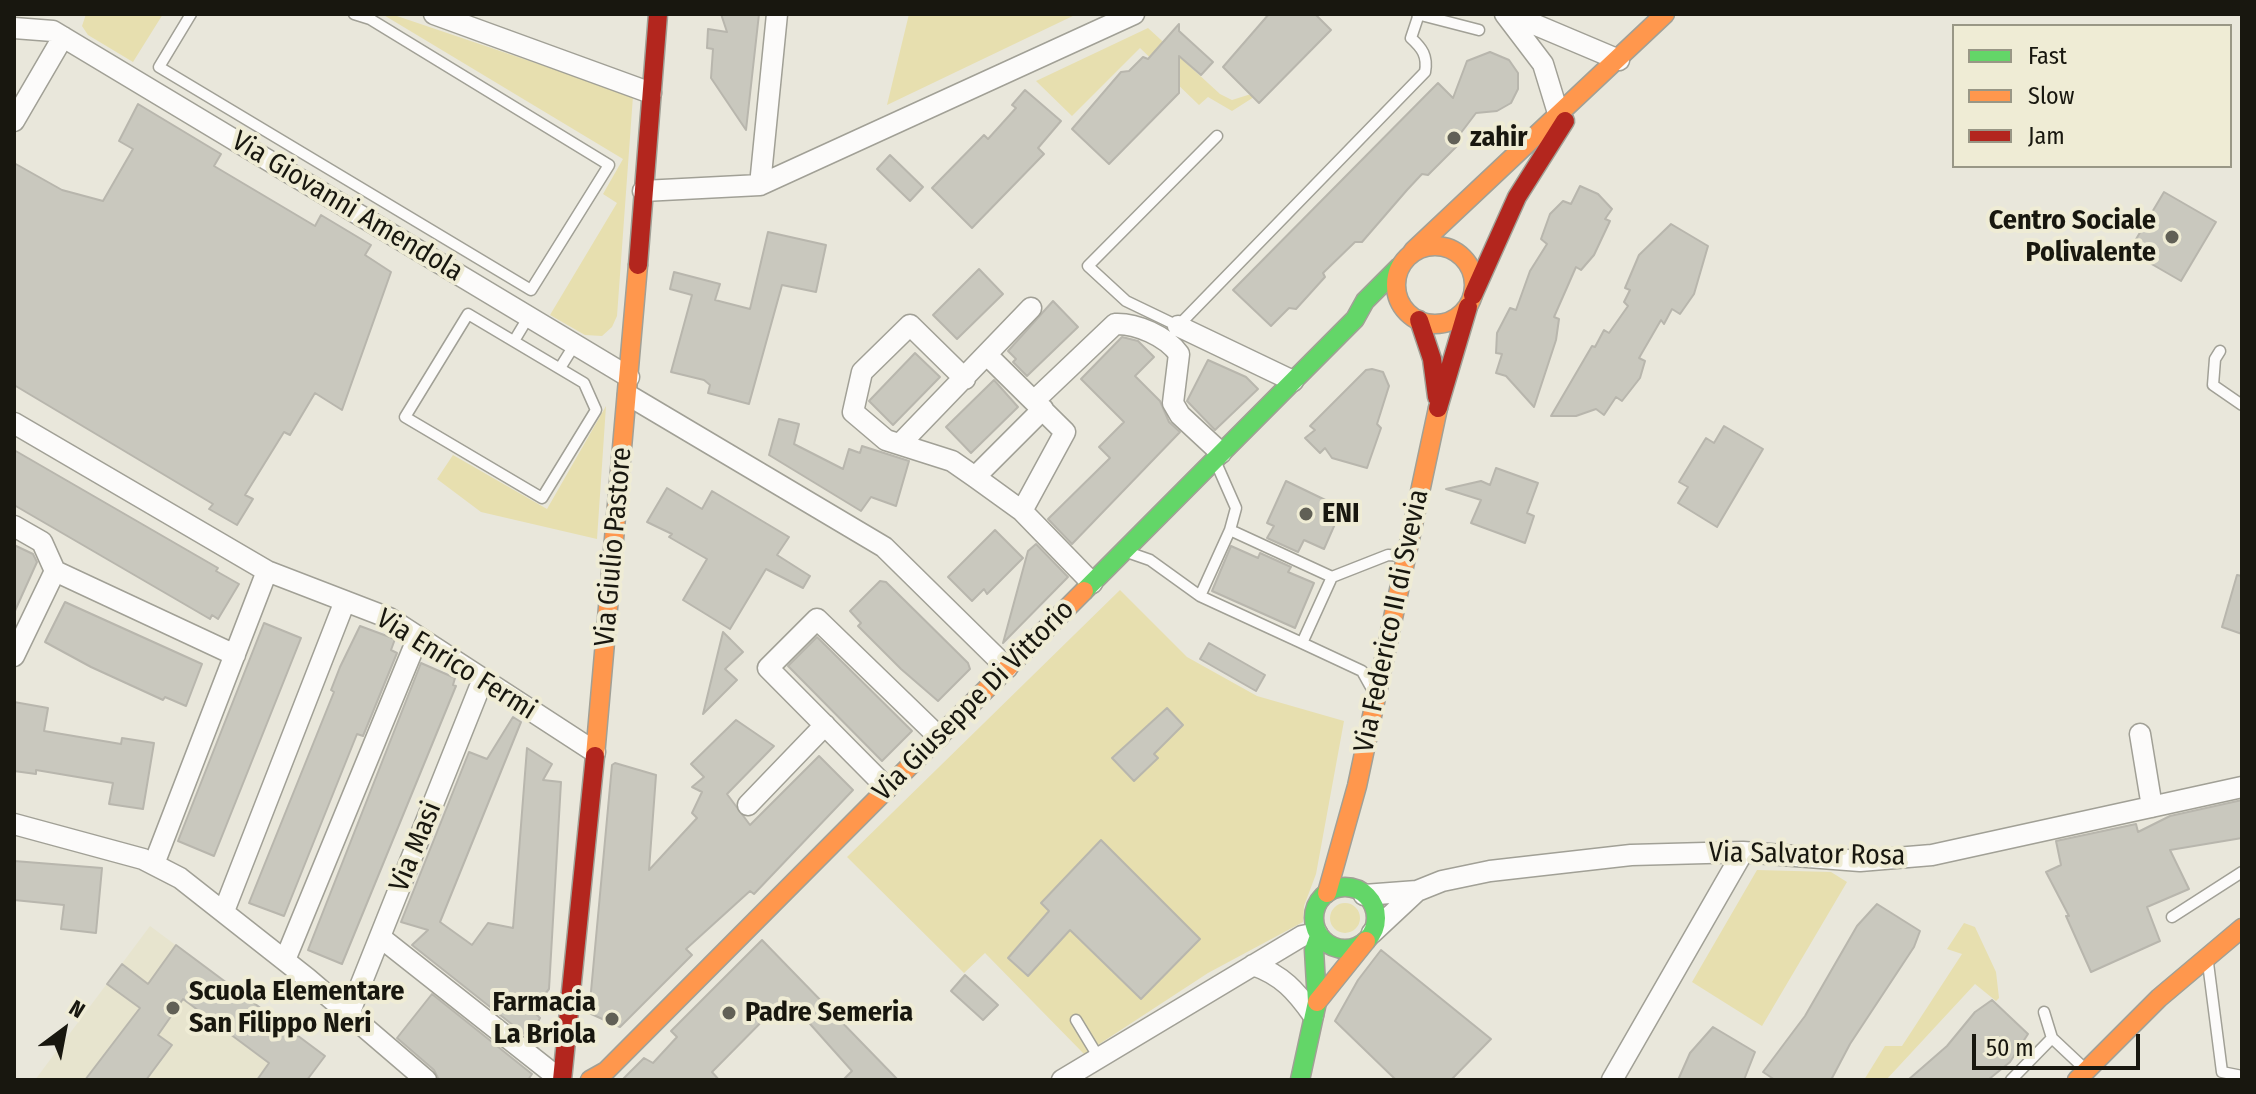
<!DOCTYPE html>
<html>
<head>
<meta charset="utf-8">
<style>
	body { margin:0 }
	#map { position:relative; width:2256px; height:1094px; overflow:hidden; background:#e9e7db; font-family:"Fira Sans Condensed",sans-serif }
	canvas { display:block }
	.frame { position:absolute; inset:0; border:16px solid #18170f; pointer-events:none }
	.legend { position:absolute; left:1952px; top:24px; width:280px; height:144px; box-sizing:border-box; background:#efecd5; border:2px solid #999786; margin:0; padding:10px 14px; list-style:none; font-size:24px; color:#18170f }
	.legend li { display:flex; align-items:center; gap:16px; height:40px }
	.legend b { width:40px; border:2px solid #999786 }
	.north { position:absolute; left:24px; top:990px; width:80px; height:80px; -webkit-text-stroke:6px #efecd5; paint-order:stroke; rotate:32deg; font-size:22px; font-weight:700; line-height:32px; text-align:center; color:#18170f }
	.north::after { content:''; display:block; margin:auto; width:28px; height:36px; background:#18170f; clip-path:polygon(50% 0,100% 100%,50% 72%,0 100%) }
	.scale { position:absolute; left:1972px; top:1034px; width:168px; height:36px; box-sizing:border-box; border:4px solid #18170f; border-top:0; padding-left:10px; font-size:24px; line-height:28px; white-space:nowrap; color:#18170f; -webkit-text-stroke:6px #efecd5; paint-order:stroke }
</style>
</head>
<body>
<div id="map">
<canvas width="2256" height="1094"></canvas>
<div class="frame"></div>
<ul class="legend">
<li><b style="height:10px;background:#63d668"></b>Fast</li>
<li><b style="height:10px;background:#ff974d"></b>Slow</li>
<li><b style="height:10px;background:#b3261e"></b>Jam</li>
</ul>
<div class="north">N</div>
<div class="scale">50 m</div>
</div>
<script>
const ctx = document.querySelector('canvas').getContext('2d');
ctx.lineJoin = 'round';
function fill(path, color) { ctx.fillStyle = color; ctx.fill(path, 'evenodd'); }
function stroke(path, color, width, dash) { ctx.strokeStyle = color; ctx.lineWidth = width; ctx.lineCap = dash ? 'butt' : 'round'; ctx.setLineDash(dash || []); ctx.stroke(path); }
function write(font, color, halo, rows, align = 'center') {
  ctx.font = font + ' "Fira Sans Condensed",sans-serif'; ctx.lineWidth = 8; ctx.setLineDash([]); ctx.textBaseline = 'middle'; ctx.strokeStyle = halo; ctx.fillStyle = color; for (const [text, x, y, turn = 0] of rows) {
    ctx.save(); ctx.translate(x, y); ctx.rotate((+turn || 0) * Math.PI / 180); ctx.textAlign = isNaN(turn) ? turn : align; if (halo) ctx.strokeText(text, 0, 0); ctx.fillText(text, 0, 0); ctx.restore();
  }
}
fill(new Path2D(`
	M150,926L325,1056L307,1080H35Z`), '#e7e4ce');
fill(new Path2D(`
	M86,14H163L133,62L88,35L82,26Z
	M382,14H391L633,96L617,316L612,327L602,336L585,335L550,315L617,203L603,194L623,159Z
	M909,14H1077L887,105Z
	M1148,28L1220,94L1232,100L1251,94L1254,97L1232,111L1208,97L1199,105L1140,48L1072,116L1036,81Z
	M606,406L597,539L481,512L437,479L453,455L547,509Z
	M1120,590L1187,657L1257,696L1344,721L1316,874L1304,906L1303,922L1208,973L1084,1054L985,953L964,973L847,857Z
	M1757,870L1831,872L1847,882L1762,1026L1692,982Z
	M1330 918a15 15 0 1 1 30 0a15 15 0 1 1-30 0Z
	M1964,923L1975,927L1996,972L1999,998L1996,1001L1975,984L1886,1080H1864L1885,1046H1902L1962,954L1947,949Z`), '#e7dfaf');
const building = new Path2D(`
	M721,14H759L746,130L711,78L713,49L707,48L708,29L727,32Z
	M1269,14H1315L1331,30L1259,103L1223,67Z
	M1179,24V31L1213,62L1201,75L1179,56V93L1109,164L1072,129L1121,72L1129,71L1143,57L1148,59Z
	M1490,52L1509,60L1518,73V89L1511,103L1497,111L1476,113L1457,138L1458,145L1428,175L1422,174L1407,190L1362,242H1355L1323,273L1325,277L1296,309L1289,308L1271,326L1233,290L1438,83L1453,98L1467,61Z
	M1025,90L1061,121L1038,148L1044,154L972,228L932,188L984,135L988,139L1016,108L1012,105Z
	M138,104L221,154L214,166L315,226L321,215L371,245L365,255L391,272L342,410L315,393L290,435L284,432L245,495L253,499L237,525L209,509L213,504L14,385V163L62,190L103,201L133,149L119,141Z
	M890,155L923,187L910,201L877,169Z
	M1580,186L1598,194L1612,209L1605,219L1610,221L1594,255L1581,270L1576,267L1554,317L1559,319L1556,340L1534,407L1506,376L1496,373L1502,354L1496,353L1497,333L1510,308L1516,310L1530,271L1547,244L1541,239L1550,214L1563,201L1571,204Z
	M2164,192L2216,222L2181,281L2129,251Z
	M1671,224L1708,246L1694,294L1680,314L1672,309L1664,324L1661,320L1639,358L1645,361L1640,378L1622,401L1616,397L1604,415L1596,409L1576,416H1551L1592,346L1595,347L1604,330L1609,333L1628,306L1624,302L1630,290L1625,288L1639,255Z
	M768,232L826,245L816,292L782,285L749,404L708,393L710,385L704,380L671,372L692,295L670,289L674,272L720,284L715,300L750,309Z
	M979,269L1003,294L957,339L933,315Z
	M1053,301L1078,327L1027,376L1013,362L1016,359L1008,351Z
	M1122,337L1138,341L1154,357L1135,376L1160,401L1169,422L1180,432L1072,544L1048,519L1110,458L1099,447L1124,422L1081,379Z
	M915,353L940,377L893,425L869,401Z
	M1208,360L1246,377L1258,389L1215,430L1187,401Z
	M1372,369L1383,372L1389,386L1377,424L1381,428L1367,468L1332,458L1325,448L1320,453L1305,438L1315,430L1310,426L1366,370Z
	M994,380L1018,407L971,453L946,427Z
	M779,419L799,424L794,444L843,469L849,449L860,453L862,446L909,461L896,506L871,497L861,511L769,455Z
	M1724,426L1763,449L1717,527L1678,503L1688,487L1679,482L1706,438L1714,443Z
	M14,450L218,568L216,571L239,584L218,619L212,615L210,619L14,505Z
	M1496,468L1538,483L1527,513L1534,516L1525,543L1471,523L1481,500L1446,489L1481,481L1490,485Z
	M1286,481L1342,508L1324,549L1304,540L1298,552L1267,538L1274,526L1267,523Z
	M667,488L702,509L712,491L789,537L777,555L810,576L803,588L766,569L730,629L683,600L707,559L669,537L672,534L647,522Z
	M995,530L1023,558L987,594L984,589L972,601L948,577Z
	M1036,544L1068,577L1003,643L1028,551Z
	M14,545L33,554L37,562L14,613Z
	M1231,546L1258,558L1260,553L1291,567L1288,572L1314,583L1295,628L1212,591Z
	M2237,575L2242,576V634L2222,627Z
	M880,581L886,582L968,663L970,669L938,701L901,669L858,626L861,623L850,611Z
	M65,602L202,664L186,706L165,697L163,700L91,667L45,642Z
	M264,623L301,638L214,856L178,841Z
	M360,626L395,639L391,650L397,653L363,736L357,734L284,916L249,903L334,692L331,690L340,667Z
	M723,632L743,652L725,669L737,680L703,714Z
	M817,637L912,731L882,761L788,666Z
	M1209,643L1265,675L1256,691L1200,659Z
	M421,663L455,678L453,685L456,686L342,964L308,950Z
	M14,702L48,708L44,731L121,744L122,738L154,743L143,809L109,804L113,783L36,770V774L14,771Z
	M1167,708L1183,725L1154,754L1158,758L1134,781L1112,758Z
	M513,717L521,722L440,922L472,945L488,923L513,928L527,748L552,764L543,780L561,782L549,989L532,1010L540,1018L532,1032L539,1036L538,1045L412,945L428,930L401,922L469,752L487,759Z
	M736,720L774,746L727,794L750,825L819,756L853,790L754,894L750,891L686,949L692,955L620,1027L589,1013L612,765L615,763L656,775L649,870L697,818L692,813L702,792L692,787L704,777L691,764Z
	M2242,800V838L2170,850L2189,889L2147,907L2160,941L2091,972L2066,916H2069L2046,872L2061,865L2056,841L2136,824L2138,832L2170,816Z
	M1101,840L1200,939L1141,999L1070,930L1028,976L1008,958L1049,911L1041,903Z
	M14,861L102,868L96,933L61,929L64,905L14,900Z
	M1877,904L1920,931L1914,947L1850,1044L1831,1080H1775L1763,1072L1805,1016L1857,926Z
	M762,940L898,1080H843L852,1071L786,997L712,1072L719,1080H622L644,1058L653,1063L677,1037L671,1031Z
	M176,945L325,1056L307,1080H257L269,1063L183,999L158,1035L172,1045L146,1080H85L140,1008L107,984L122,964L148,984Z
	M1381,950L1491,1039L1451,1080H1396L1335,1021L1358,980Z
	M965,975L998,1005L983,1020L951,991Z
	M432,994L532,1074L528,1080H439L434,1070L397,1038Z
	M1992,1000L2028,1034L2010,1062L1988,1080H1908L1947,1046L1975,1012Z
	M1713,1027L1755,1052L1744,1080H1678L1690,1053Z`);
fill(building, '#c9c8be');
stroke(building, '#b8b6ad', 2);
const lane = new Path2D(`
	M191,14L159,67L531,290L609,165L370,19L354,14
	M1417,14L1479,30
	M1217,136L1088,266L1126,301L1178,326L1425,72C1428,56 1422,48 1411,38L1419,14
	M468,314L584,383L596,410L542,498L405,417Z
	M514,341L529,316
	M2220,351L2215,359L2213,385L2242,405
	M560,368L575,344
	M1217,465L1236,508L1230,530
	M1130,553L1150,560L1200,596
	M1332,577L1230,530L1200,596L1302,643L1332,577L1388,555L1404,556
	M1302,643L1362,671L1372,689
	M2172,917L2242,872
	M2208,963L2222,1072L2242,1076
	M2044,1012L2052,1038
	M1076,1020L1099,1058
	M2011,1080L2052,1038L2085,1069`);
const street = new Path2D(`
	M434,14L651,93
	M1505,14L1543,64L1558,113
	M1510,14L1619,60
	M14,28L53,31L629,377
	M14,121L63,37
	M760,185L777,14
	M643,191L760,185L1134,14
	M1178,326L1293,381
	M987,355L1065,432L1022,511
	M965,379L910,325L862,372L853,412L886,440L952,461L975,477L1022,511L1092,583
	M628,395L884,547L1007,668
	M1035,400L1115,324C1136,323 1166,336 1179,354L1173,403L1180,415L1221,453
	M14,423L267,571L389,618L595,752
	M900,444L1031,308
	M975,477L1043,409
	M14,526L42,542L55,571L235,655
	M14,656L55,571
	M2140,734L2152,807
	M887,788L768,668L817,619L939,737
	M748,805L825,725
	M14,824L143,859L180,878L307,978L426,1080
	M154,864L267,571
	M1364,895L1417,891
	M224,911L345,601
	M1372,933L1417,891L1442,881L1490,871L1631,855L1743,852L1860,861L1932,855L2242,787
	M380,937L561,1080
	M285,960L418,637
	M1253,965C1282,975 1296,991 1313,1015
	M349,1014L483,679
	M1062,1080L1302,936L1317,933
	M1612,1080L1743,852`);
const fast = new Path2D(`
	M1084,591L1355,319L1365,301L1399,267
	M1314 918a31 31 0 1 1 62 0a31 31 0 1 1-62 0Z
	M1300,1080L1317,1002L1314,950L1319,936`);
const slow = new Path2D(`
	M1396 285a39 39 0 1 1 78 0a39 39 0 1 1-78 0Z
	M1413,251L1665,14
	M595,756L638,265
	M1327,893L1357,786L1438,408
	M1317,1002L1366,941
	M590,1080L606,1071L1084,591
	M2077,1080L2159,998L2242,928`);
const jam = new Path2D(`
	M638,265L658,14
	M1473,295L1517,197L1565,121
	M1419,320L1432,359L1437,397
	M1438,408L1468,307
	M562,1080L595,756`);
stroke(lane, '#a1a096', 13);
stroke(street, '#a1a096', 23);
stroke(fast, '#a1a096', 21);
stroke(slow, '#a1a096', 21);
stroke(jam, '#a1a096', 21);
stroke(lane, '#fcfbfa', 10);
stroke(street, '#fcfbfa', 20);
stroke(fast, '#63d668', 18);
stroke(slow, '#ff974d', 18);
stroke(jam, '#b3261e', 18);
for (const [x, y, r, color] of [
	[1454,138,8,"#616056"],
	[2172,237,8,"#616056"],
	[1306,514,8,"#616056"],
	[173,1008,8,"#616056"],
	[729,1013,8,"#616056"],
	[612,1019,8,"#616056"]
]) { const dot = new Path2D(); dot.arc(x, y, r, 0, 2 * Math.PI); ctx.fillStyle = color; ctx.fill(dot); stroke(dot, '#efecd5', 3); }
write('bold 28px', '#18170f', '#efecd5', [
	["zahir",1470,138],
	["Centro Sociale",2156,221,"right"],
	["Polivalente",2156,253,"right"],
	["ENI",1322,514],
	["Scuola Elementare",189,992],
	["San Filippo Neri",189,1024],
	["Farmacia",596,1003,"right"],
	["La Briola",596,1035,"right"],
	["Padre Semeria",745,1013]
], 'left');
write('28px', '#18170f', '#efecd5', [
	["Via Giovanni Amendola",347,207,31],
	["Via Giulio Pastore",614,547,-85],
	["Via Federico II di Svevia",1392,621,-78],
	["Via Enrico Fermi",456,665,32],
	["Via Giuseppe Di Vittorio",974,701,-45],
	["Via Masi",416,847,-68],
	["Via Salvator Rosa",1807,855,1]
]);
</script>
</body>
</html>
